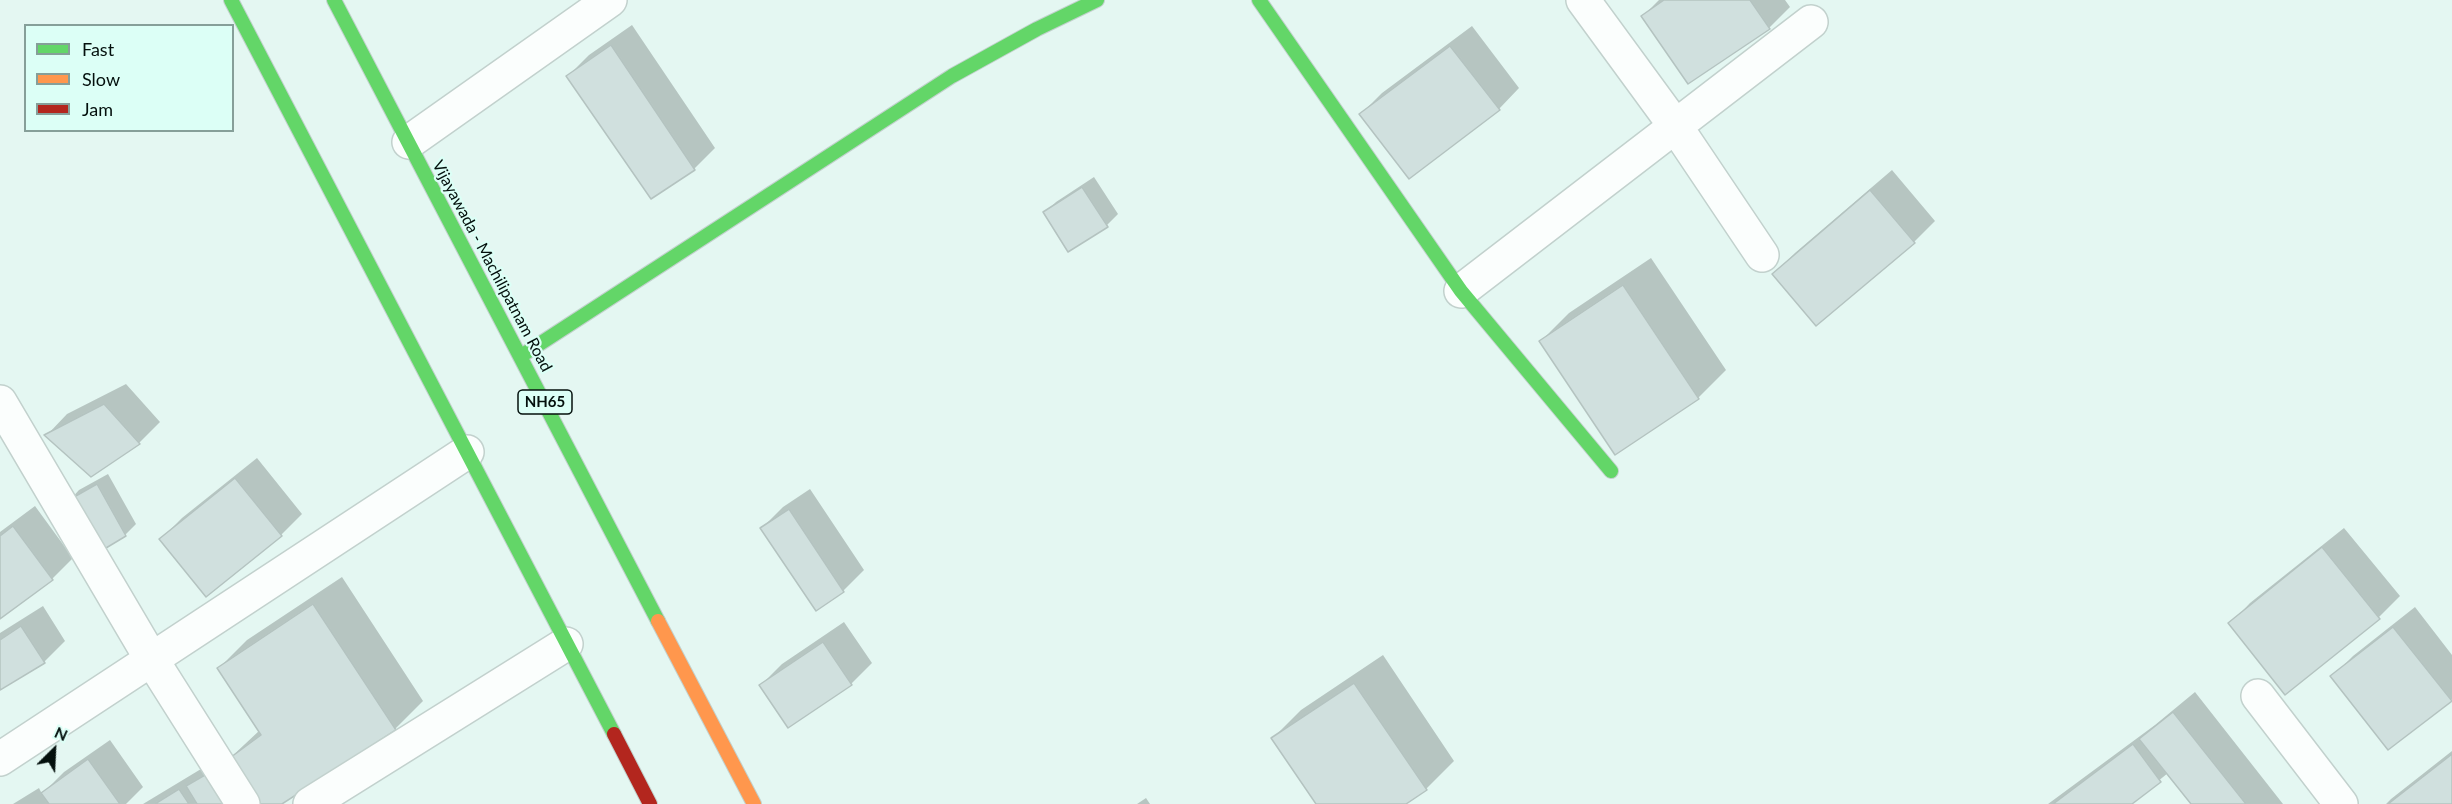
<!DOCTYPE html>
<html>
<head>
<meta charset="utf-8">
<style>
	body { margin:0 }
	#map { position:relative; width:2452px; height:804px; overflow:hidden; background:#e4f7f2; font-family:Lato,sans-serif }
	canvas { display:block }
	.legend { position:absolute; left:24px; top:24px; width:210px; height:108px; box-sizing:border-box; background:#dcfff6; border:2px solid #869f99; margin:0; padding:8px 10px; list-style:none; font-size:18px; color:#04100d }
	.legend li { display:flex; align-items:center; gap:12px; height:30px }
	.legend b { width:30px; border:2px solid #869f99 }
	.north { position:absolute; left:24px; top:720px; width:60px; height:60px; -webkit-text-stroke:4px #dcfff6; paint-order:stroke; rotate:24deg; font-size:16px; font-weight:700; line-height:24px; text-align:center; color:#04100d }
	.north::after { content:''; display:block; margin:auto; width:21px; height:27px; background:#04100d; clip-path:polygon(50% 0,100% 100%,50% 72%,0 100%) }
</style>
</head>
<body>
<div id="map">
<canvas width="2452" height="804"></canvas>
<ul class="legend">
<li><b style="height:8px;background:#63d668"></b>Fast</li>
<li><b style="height:8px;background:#ff974d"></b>Slow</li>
<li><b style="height:8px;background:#b3261e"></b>Jam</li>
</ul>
<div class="north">N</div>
</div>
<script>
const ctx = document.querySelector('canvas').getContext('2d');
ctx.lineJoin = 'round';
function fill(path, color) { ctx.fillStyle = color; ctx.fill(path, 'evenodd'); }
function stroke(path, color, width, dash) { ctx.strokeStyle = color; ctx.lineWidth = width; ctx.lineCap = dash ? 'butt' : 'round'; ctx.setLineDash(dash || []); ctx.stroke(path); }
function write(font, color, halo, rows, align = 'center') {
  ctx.font = font + ' Lato,sans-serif'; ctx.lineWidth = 4.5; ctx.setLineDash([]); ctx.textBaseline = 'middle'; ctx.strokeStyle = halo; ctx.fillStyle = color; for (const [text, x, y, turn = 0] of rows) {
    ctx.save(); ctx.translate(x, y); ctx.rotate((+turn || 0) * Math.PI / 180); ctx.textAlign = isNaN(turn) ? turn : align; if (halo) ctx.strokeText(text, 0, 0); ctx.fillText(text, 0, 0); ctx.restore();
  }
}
fill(new Path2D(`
	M1659,0H1785L1790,7L1769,28L1643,16Z
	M632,25L715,148L694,169L568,76L589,55Z
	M1472,26L1519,88L1499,109L1361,114L1382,93Z
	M1892,170L1935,221L1914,242L1817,324L1774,274L1795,253Z
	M1094,177L1118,214L1107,225L1045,213L1056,202Z
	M1651,258L1726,370L1698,398L1541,341L1569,313Z
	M126,384L160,422L139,443L47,435L67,414Z
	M257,458L302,514L281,535L161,539L182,518Z
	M108,474L136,524L125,535L69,501L79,490Z
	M810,489L864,570L843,591L817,609L762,528L783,507Z
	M35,506L73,558L52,579L0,617V532Z
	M2344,528L2400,596L2379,617L2230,624L2250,603Z
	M342,577L423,701L395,729L279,804H143L201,769L203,773L228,758L229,759L260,730L219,668L247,640Z
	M43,606L65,641L44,662L0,688V633Z
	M2415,607L2452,655V699L2388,748L2332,677L2353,656Z
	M844,622L872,663L851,684L761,685L782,664Z
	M1383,655L1454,761L1426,789L1403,804H1318L1273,738L1301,710Z
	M2195,692L2283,804H2193L2168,773L2130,804H2048L2155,725Z
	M110,740L143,787L126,804H13L39,788L42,794L64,772Z
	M2452,751V804H2386L2391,799Z
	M1146,798L1150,804H1137Z`), '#0003');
const building = new Path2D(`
	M1664,0H1750L1770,29L1688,84L1641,16Z
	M611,45L695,170L651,199L566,76Z
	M1450,46L1500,110L1409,179L1359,114Z
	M1082,187L1108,227L1068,252L1043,212Z
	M1870,190L1915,243L1816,326L1772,274Z
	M1623,285L1699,399L1615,455L1539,341Z
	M104,404L140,444L91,477L44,435Z
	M235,478L282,536L206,597L159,539Z
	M97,484L126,536L96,554L67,501Z
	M789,509L844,592L816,611L760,528Z
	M13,526L53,580L0,619V536Z
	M2322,547L2380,619L2285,695L2228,623Z
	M313,604L396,730L282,804H247L223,763L261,735L217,668Z
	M21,626L45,663L0,690V640Z
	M2393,627L2452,701L2388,750L2330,676Z
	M823,642L852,685L788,728L759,685Z
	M1354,683L1427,790L1406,804H1316L1271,738Z
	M2173,712L2246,804H2191L2139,739Z
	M2133,744L2161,782L2132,804H2053Z
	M2452,754V804H2388Z
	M88,759L120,804H49L41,793Z
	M217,768L238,804H197L186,786Z
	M179,789L189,804H155Z`);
fill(building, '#d0e0de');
stroke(building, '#b4c3c0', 1.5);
const street = new Path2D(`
	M1583,0L1676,127L1762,255
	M409,142L610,0
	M1461,291L1811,22
	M0,402L152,660L243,804
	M2258,696L2341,804
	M0,759L467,452
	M310,804L566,644`);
const fast = new Path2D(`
	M231,0L614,734
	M334,0L658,621
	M1259,0L1461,291L1611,471
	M521,356L952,76L1037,29L1097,0`);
const slow = new Path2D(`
	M658,621L754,804`);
const jam = new Path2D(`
	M614,734L650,804`);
stroke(street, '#c2d1cd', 36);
stroke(fast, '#c2d1cd', 16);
stroke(slow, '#c2d1cd', 16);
stroke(jam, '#c2d1cd', 16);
stroke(street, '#fbfefd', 33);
stroke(fast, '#63d668', 14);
stroke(slow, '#ff974d', 14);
stroke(jam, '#b3261e', 14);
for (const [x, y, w] of [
	[545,402,54]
]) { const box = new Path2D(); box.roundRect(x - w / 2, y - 12, w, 24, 4.5); ctx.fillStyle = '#dcfff6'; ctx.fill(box); stroke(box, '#04100d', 1.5); }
write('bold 15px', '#04100d', null, [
	["NH65",545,402]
]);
write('16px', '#04100d', '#dcfff6', [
	["Vijayawada - Machilipatnam Road",492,266,62]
]);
</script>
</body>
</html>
